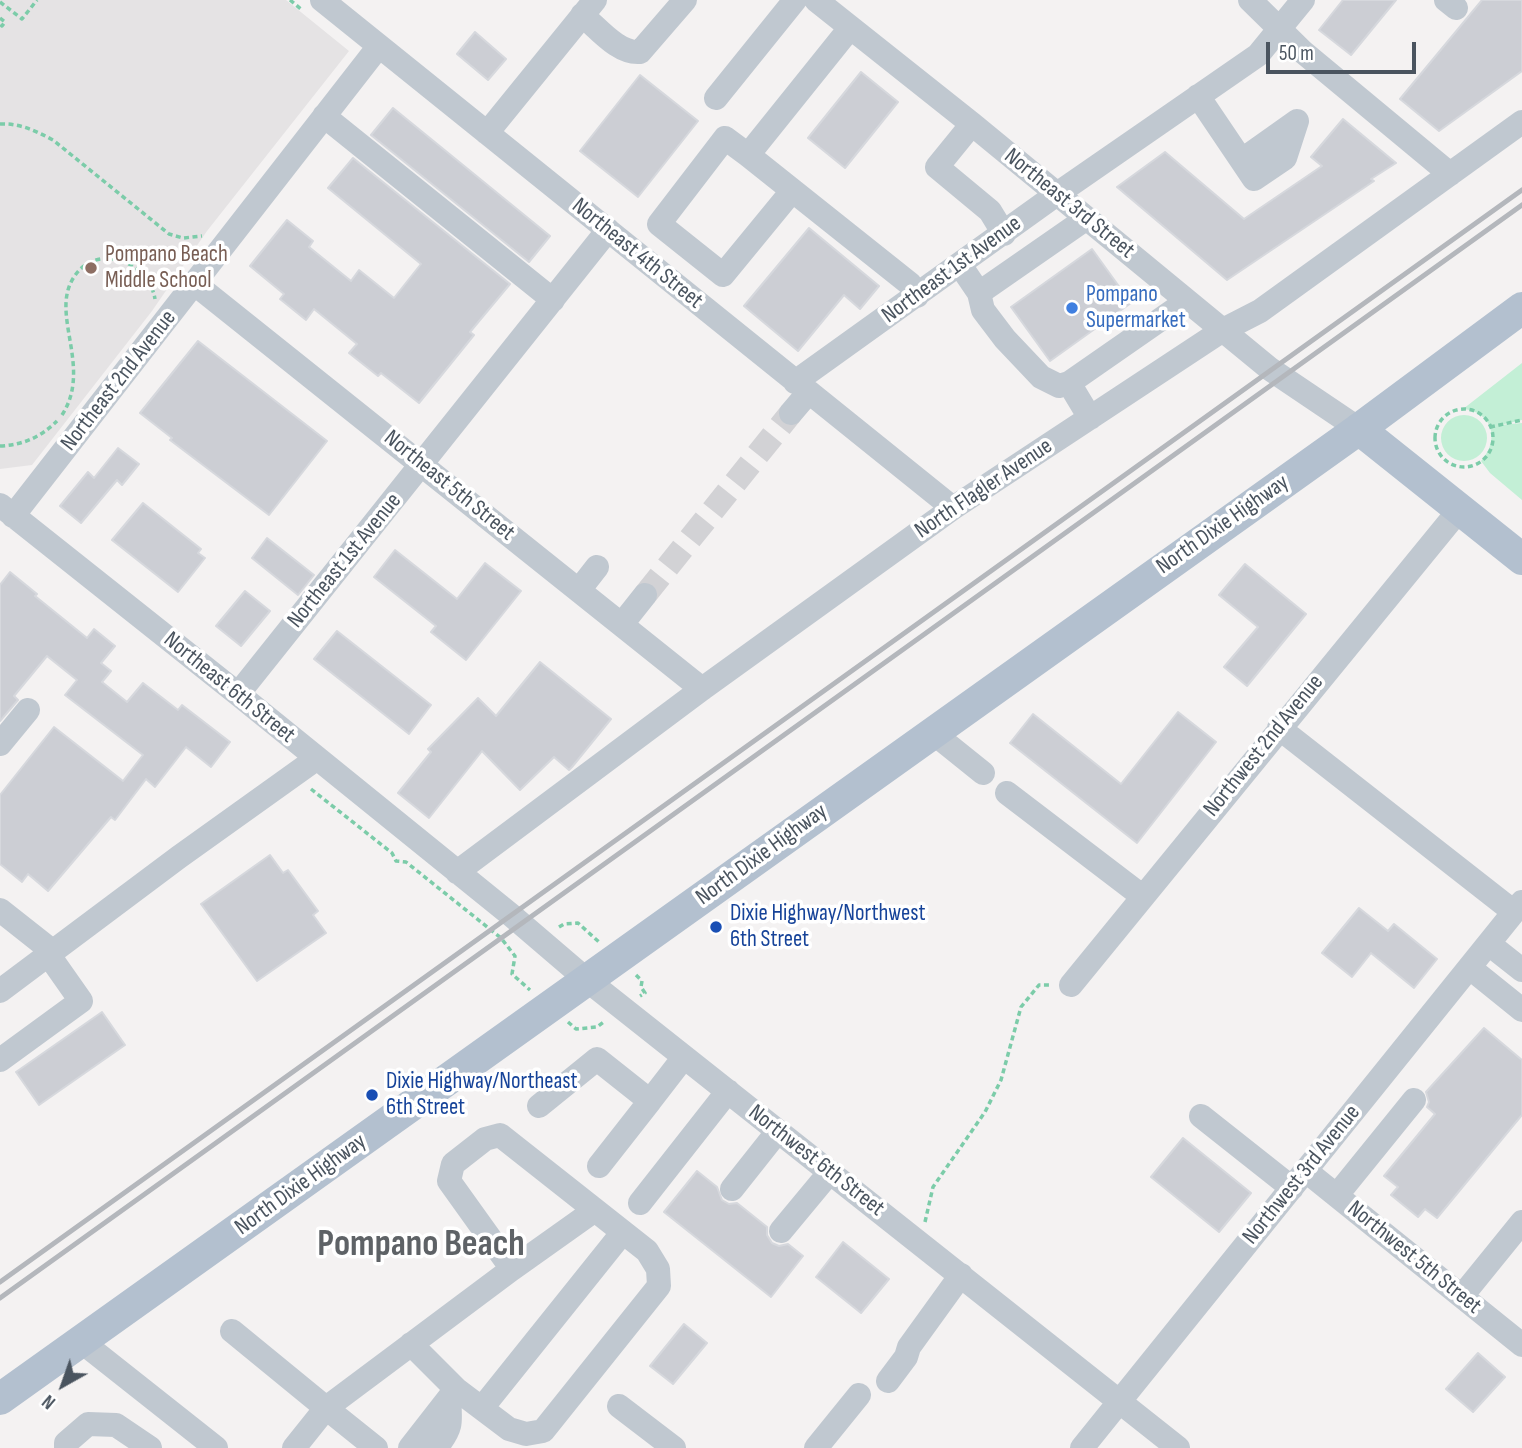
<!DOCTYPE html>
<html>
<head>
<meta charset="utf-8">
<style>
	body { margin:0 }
	#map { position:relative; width:1522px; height:1448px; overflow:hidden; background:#f4f2f2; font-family:"Sofia Sans Condensed",sans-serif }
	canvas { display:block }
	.north { position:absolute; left:28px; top:1350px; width:70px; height:70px; -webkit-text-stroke:5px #fff; paint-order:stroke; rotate:220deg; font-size:19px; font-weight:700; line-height:28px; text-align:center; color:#4a545f }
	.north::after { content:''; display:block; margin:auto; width:24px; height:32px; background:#4a545f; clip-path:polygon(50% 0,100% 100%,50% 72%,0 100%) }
	.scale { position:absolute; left:1266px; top:42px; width:150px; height:32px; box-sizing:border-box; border:4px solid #4a545f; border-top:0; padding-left:9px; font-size:21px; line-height:24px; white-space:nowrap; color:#4a545f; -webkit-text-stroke:5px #fff; paint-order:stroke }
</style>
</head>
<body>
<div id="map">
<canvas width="1522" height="1448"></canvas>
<div class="north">N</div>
<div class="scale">50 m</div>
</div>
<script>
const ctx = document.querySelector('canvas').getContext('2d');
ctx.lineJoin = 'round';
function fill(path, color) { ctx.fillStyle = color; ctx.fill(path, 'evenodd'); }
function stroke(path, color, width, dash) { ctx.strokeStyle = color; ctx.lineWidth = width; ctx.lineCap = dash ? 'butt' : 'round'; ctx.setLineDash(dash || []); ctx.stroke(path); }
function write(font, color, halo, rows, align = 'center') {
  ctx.font = font + ' "Sofia Sans Condensed",sans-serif'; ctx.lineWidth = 7; ctx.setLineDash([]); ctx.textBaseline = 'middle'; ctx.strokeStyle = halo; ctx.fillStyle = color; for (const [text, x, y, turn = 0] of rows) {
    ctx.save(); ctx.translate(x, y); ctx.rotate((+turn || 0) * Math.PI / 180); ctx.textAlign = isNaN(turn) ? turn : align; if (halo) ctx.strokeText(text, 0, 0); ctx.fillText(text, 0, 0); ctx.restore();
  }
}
fill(new Path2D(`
	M0,0H286L349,51L207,231L152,311L32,465L0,469Z`), '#e5e3e4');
fill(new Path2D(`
	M1522,363V420L1500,425L1522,423V500L1490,473L1481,461C1500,440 1493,412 1463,409Z
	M1441 438a23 23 0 1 1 46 0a23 23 0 1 1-46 0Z`), '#c3efd6');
const building = new Path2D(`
	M1343,0H1396L1351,55L1319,30Z
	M1482,0H1522V71L1439,131L1400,99Z
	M475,32L506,59L488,80L457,54Z
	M861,72L898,102L845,168L808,138Z
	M640,75L698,121L638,197L580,151Z
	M393,108L550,236L529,262L371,135Z
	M1343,119L1396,163L1371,179L1374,181L1227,280L1117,187L1165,152L1244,219L1322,166L1311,157Z
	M353,158L510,284L470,332L474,335L419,403L381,373L378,376L349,353L357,344L314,309L306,320L280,299L284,294L250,266L287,220L313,241L309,247L351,281L359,270L394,298L421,264L328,188Z
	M809,228L879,286L860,309L844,295L798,351L744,306Z
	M1092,249L1131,303L1050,361L1011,307Z
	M198,341L327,441L269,515L170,440L172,438L140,413Z
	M118,448L139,464L122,485L117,480L81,523L60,506L88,472L94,478Z
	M143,503L201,549L198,553L205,558L178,592L112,540Z
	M267,538L314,575L298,595L252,558Z
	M395,550L457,599L485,563L521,591L466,660L431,632L436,626L374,577Z
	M1245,564L1306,614L1247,686L1224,667L1258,627L1219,595Z
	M10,572L37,594L35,596L87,638L94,629L115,646L101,663L111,671L102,682L127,702L143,683L178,710L182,705L230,742L211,767L186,747L155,787L146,779L115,820L111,817L48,891L28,874L22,882L0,864V795L54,727L123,781L143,755L65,695L77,680L47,656L14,696L18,700L0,721V585Z
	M245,591L270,611L241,646L216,626Z
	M337,631L431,705L409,734L314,659Z
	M540,662L611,719L572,767L569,770L554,757L520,790L482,751L429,818L398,793L431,752L428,749L478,698L496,716Z
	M1178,712L1216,742L1137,843L1010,743L1033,714L1121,784Z
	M270,855L283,873L288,870L318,911L313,915L326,933L257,981L201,904Z
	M1359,908L1388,931L1394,924L1437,959L1414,988L1371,953L1352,977L1322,953Z
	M102,1012L125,1045L39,1105L16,1072Z
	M1484,1028L1522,1060V1115L1437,1218L1425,1209L1418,1217L1391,1195L1398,1187L1384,1176L1435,1114L1427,1107L1429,1102L1426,1092Z
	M1183,1138L1251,1193L1219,1232L1151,1177Z
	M697,1171L717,1187L722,1200L729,1204L737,1203L767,1227V1235L772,1243L779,1246L788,1244L803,1256L771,1297L664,1212Z
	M843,1242L889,1279L861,1313L816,1277Z
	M684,1324L707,1343L673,1384L650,1366Z
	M1478,1353L1505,1377L1473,1412L1446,1389Z`);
fill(building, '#ccced4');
stroke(building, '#d6d8dd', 2);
stroke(new Path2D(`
	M645,595L791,413`), '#d2d2d5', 24, [24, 12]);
stroke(new Path2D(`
	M290,0L302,10
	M0,2L22,19L37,0
	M0,18L5,22L2,26L0,24
	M0,124C20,123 36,131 53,140L169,234L183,238L202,236
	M1435 438a29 29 0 1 1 58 0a29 29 0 1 1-58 0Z
	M62,415C93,367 49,314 74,277C97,241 149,262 155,299
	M1490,427L1522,420
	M0,446C23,445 41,437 57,421
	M311,789L392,853L396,861L406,862L501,938L515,956L512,974L530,990
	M559,927L564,924L578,923L599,942
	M636,975L642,981L641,987L645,993L640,996
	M568,1022L576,1029L597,1027L605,1021
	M925,1222L933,1187L985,1112L1001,1080L1021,1007L1039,985H1051`), '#7ccca9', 3.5, [5, 3.5]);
stroke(new Path2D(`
	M322,0L953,508
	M816,0L972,124L1270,369L1359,429
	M1250,0L1303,52L1450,174
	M1446,0L1456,8
	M582,15C598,28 618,54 640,52L685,0
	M850,28L748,155L910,284L917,296
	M1198,96L1254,179L1285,158L1297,121L1242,160
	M716,98L795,0
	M324,116L553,300
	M972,124L937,167L990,211L1004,234
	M487,133L595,0
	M748,155L725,138L659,224L723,275L792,191
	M960,265L979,293L1087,218
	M195,284L702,689
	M979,293L983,310L1005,339L1041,377L1059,386L1069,383
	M795,382L1057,194L1258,55L1303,0
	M791,413L808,393
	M1090,418L1069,383L1187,301
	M0,505L238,694L511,915L587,980L1178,1448
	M13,516L379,46
	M579,590L597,567
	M622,624L645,595
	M238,694L608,230
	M1279,728L1514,912
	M932,732L983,773
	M0,744L28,710
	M1007,793L1142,896
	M457,872L702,689L953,508L1223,330L1260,311L1522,122
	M0,910L52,951
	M1489,944L1522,970
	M1470,968L1522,1010
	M1071,985L1460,509
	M0,991L179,857L316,759
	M0,1060L81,1001L48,954
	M539,1106L597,1059L650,1101L684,1057
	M1201,1116L1292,1188
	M599,1166L650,1101
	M1306,1171L1522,1345
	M732,1189L778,1131
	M1337,1195L1414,1100
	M640,1203L728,1091
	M781,1231L830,1172
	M1462,1296L1522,1222
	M232,1331L326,1408L512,1269
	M82,1342L216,1448
	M411,1344L456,1389
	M888,1381L906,1357L909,1347L961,1275
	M619,1406L674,1448
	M482,1408L623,1232
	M66,1448V1443L88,1424L116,1425L150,1448
	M294,1448L326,1408L376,1448
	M410,1448L456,1389L509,1429L526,1434L543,1431L659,1286L658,1269L647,1251L500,1135L485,1139L453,1164L449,1181L512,1269L595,1210
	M436,1448C452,1428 451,1423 449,1399
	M816,1448L859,1395
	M1082,1448L1522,902`), '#c0c8d0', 24);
stroke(new Path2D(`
	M1359,429L1522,559
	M0,1399L1359,429L1522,308`), '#b3c0cf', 32);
stroke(new Path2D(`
	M0,1282L1522,190
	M0,1298L1522,205`), '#b4b7bc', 5);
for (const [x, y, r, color] of [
	[91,268,7,"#8d6e63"],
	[1072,308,7,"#3f7fe0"],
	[716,927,7,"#1a4fb4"],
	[372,1095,7,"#1a4fb4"]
]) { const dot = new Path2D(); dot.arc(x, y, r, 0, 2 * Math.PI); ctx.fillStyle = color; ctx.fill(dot); stroke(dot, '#fff', 2.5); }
write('23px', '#4a545f', '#fff', [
	["Northeast 3rd Street",1069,204,39],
	["Northeast 4th Street",637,254,39],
	["Northeast 1st Avenue",952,270,-36],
	["Northeast 2nd Avenue",119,381,-52],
	["Northeast 5th Street",449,486,39],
	["North Flagler Avenue",984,489,-34],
	["North Dixie Highway",1223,525,-35],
	["Northeast 1st Avenue",345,561,-51],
	["Northeast 6th Street",229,688,39],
	["Northwest 2nd Avenue",1264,746,-51],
	["North Dixie Highway",762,855,-36],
	["Northwest 6th Street",816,1161,38],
	["Northwest 3rd Avenue",1302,1175,-51],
	["North Dixie Highway",301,1185,-36],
	["Northwest 5th Street",1414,1258,39]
]);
write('23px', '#785e54', '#fff', [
	["Pompano Beach",105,255],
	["Middle School",105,281]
], 'left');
write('23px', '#366cbe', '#fff', [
	["Pompano",1086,295],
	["Supermarket",1086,321]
], 'left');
write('23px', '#164399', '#fff', [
	["Dixie Highway/Northwest",730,914],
	["6th Street",730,940],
	["Dixie Highway/Northeast",386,1082],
	["6th Street",386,1108]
], 'left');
write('bold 37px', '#5e6266', '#fff', [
	["Pompano Beach",421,1246]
]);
</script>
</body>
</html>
